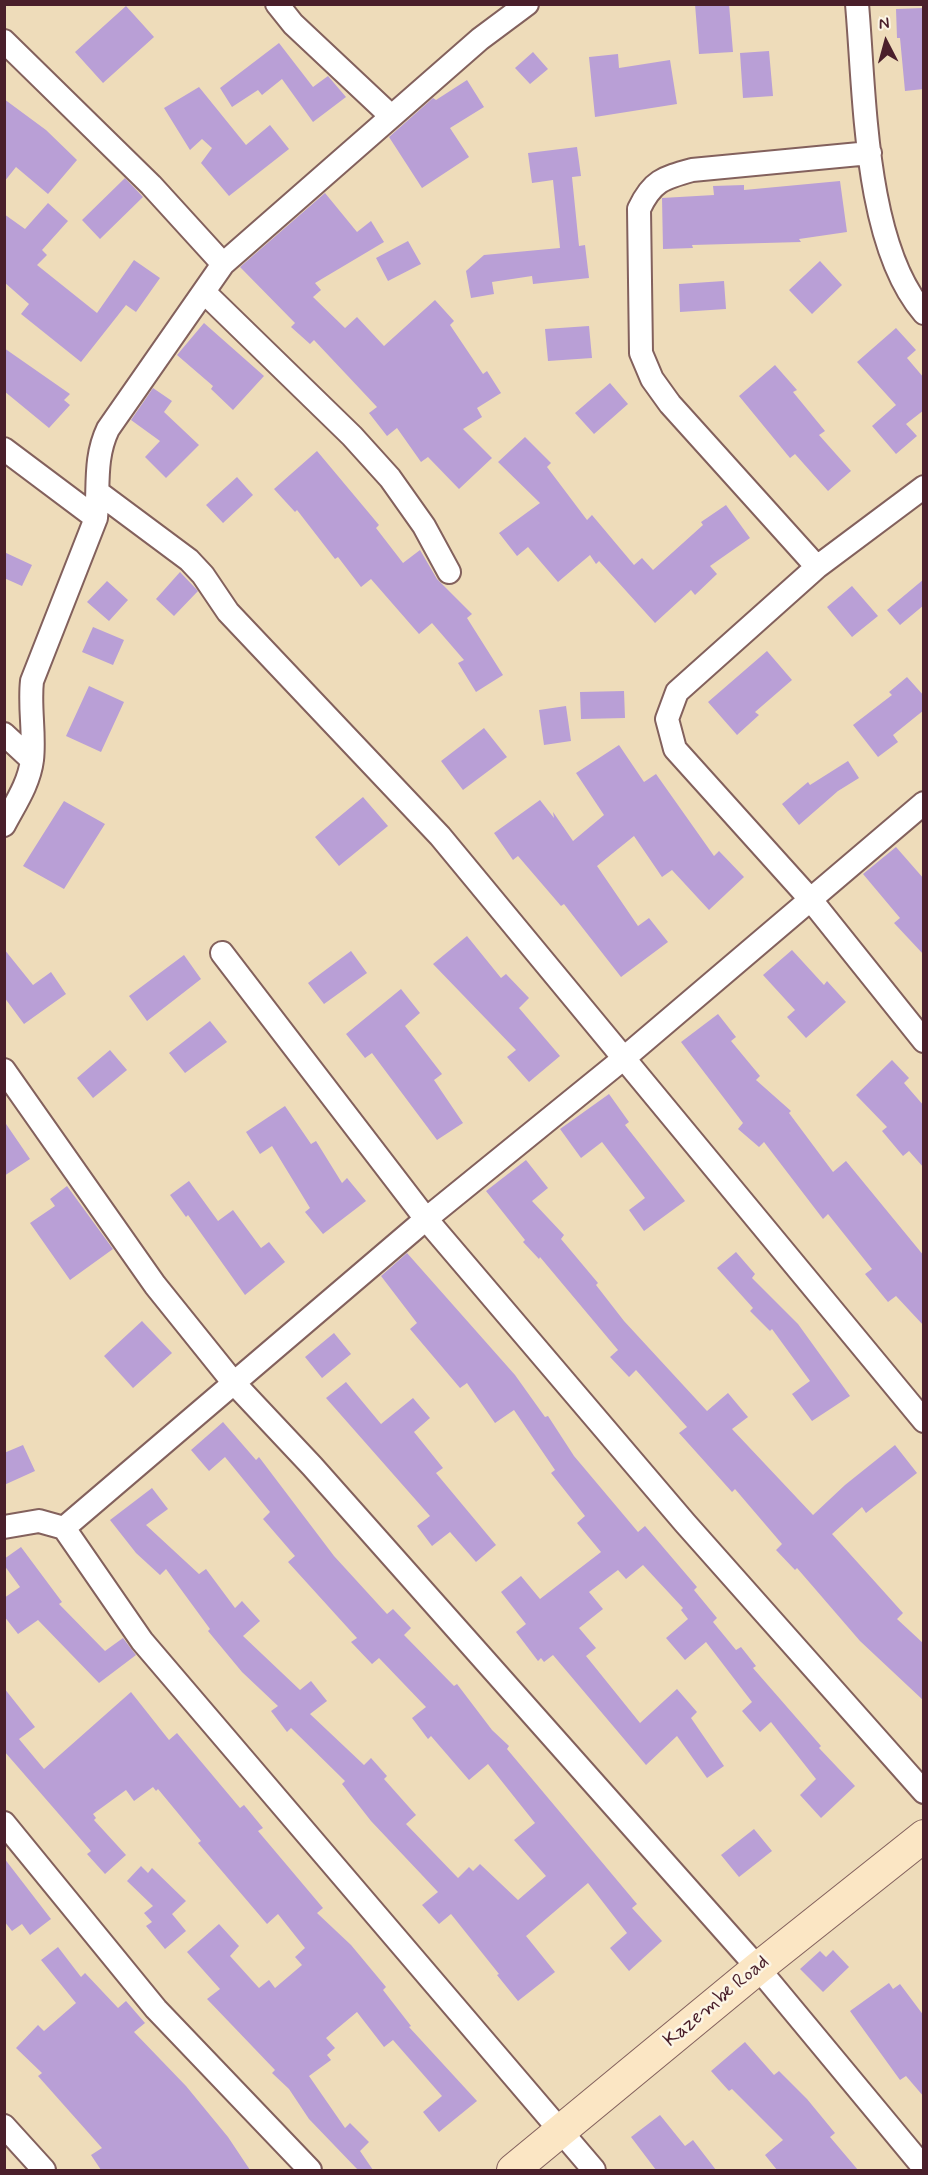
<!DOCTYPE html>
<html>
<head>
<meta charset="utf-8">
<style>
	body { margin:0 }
	#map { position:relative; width:928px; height:2175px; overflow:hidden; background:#eedcba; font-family:Mynerve,sans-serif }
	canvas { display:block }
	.frame { position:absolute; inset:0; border:6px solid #4a1f2b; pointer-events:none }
	.north { position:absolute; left:856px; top:12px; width:60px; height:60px; -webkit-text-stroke:4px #fcf5e5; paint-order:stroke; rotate:354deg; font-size:16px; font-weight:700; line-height:24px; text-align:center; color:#4a1f2b }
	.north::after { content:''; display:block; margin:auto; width:21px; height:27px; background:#4a1f2b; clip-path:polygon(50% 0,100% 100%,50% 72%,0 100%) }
</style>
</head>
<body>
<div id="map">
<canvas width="928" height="2175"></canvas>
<div class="frame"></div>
<div class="north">N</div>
</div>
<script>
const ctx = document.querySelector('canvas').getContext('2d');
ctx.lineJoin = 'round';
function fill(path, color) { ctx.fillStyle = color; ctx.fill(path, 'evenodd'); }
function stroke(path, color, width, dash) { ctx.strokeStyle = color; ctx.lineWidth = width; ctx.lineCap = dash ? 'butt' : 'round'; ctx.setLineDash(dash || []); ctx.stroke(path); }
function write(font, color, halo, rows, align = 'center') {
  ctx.font = font + ' Mynerve,sans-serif'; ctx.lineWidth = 5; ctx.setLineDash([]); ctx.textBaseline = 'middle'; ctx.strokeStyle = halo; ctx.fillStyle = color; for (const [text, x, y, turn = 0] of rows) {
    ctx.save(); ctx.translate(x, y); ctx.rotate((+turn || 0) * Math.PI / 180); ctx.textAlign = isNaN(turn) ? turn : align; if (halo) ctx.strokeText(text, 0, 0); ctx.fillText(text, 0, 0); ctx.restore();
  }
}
fill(new Path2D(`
	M695,4H729L733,52L699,54Z
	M126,6L154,37L103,83L75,52Z
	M924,8V89L905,91L900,38H897L896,9Z
	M279,43L313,87L328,76L346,97L313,122L282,79L262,95L258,90L232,107L220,88Z
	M769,51L773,96L743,98L740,53Z
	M533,52L548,69L530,84L515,68Z
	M618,54L619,68L670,60L677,104L595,117L589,57Z
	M467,80L484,107L450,128L469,157L422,188L389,137L433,98L436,100Z
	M199,87L246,145L270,125L289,149L229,196L201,163L212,148L202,139L190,150L164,108Z
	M4,99L46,130L77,160L48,194L16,167L4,182Z
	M577,147L581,176L572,177L579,246L585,245L589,278L533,284L532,276L492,282L494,294L471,298L466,271L484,255L560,248L553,180L532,183L528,153Z
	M125,178L143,197L100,239L82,220Z
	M840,181L847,232L799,239L801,242L692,245L693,248L663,249L662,198L714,195L713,186L744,185V190Z
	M325,193L357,232L371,221L384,242L315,283L321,290L313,297L345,328L357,317L384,346L435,300L454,321L450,325L483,374L487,371L501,393L477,408L482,417L463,429L492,458L459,489L428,457L421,462L397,428L387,436L369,413L377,407L314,340L310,344L291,327L295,323L240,267Z
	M48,203L68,221L42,250L47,255L37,265L97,313L134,260L160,278L136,312L126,305L81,362L21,314L29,304L4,282V214L25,229Z
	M408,241L421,264L388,281L376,258Z
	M820,261L842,285L812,314L789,290Z
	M724,281L726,309L680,312L679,284Z
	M204,323L264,376L233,410L211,389L213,386L177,355Z
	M589,326L592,358L548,361L545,329Z
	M896,328L916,350L907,358L924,378V410L906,424L917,436L896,454L872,426L896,405L857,362Z
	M4,348L70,394L64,400L70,405L49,428L4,391Z
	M775,365L797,390L793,392L825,431L819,435L851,471L828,491L795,454L790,458L739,396Z
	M610,383L628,404L594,434L575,413Z
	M153,388L172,401L164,412L199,445L166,478L145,457L160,441L131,420Z
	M525,437L551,463L547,467L587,520L592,515L634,565L642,558L653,570L703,525L701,522L726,505L750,538L710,566L717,574L695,595L691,590L655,623L599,561L596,564L590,555L558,582L528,547L517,556L499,533L540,503L498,462Z
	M317,451L379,525L376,528L403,563L420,550L437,579L472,614L467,618L503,675L476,692L458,663L464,660L432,623L419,634L371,579L361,587L338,557L335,559L297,510L295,512L274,489Z
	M237,477L253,495L223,523L206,505Z
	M4,552L32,565L22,586L4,578Z
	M180,572L198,591L174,616L156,599Z
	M924,579V605L900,625L887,610Z
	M107,581L128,600L109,621L87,602Z
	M852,586L878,616L852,637L827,607Z
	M93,627L124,640L113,665L82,652Z
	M767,651L792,680L755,712L759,715L737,735L708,702Z
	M907,677L924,696V710L893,735L898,742L878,757L853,725L892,695L889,692Z
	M89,686L124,702L101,752L66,736Z
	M624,691L625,718L581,719L580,692Z
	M566,706L571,741L544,745L539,710Z
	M484,728L507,757L463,790L441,761Z
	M619,745L644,782L656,774L714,856L719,851L744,877L709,910L672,870L662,877L634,836L597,866L638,926L649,918L668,942L621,977L564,904L561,906L518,856L513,860L494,833L540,800L554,818L553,812L573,841L604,815L576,773Z
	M848,761L859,778L838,791L799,825L782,804L808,782L810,785Z
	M363,797L388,826L339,866L315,837Z
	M64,801L105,824L64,889L23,866Z
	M896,847L924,879V955L894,923L900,918L863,874Z
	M467,936L501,978L506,974L529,998L519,1008L560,1056L529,1082L507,1057L516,1050L433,964Z
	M4,949L33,985L51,972L66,994L24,1024L4,997Z
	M792,950L824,985L827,981L846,1002L806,1038L787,1017L795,1010L763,975Z
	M351,951L367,973L324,1004L308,983Z
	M184,955L201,979L147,1021L129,996Z
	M401,989L420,1013L405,1026L442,1074L434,1080L463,1123L437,1140L372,1053L365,1058L346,1034Z
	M718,1014L736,1037L731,1041L760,1076L756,1080L791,1111L789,1113L833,1172L846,1161L924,1256V1326L896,1296L888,1302L865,1274L872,1269L828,1214L823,1219L764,1142L759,1147L738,1129L743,1123L681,1042Z
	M210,1021L227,1042L185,1073L169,1053Z
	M110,1050L127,1070L93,1098L77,1078Z
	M892,1060L909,1078L904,1083L924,1106V1168L909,1151L903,1156L882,1131L887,1127L856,1095Z
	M609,1094L629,1122L625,1125L685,1201L644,1231L629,1210L645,1198L602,1142L581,1158L560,1129Z
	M285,1106L311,1144L316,1141L342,1183L347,1178L366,1201L323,1234L305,1212L310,1208L272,1146L260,1154L246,1132Z
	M4,1121L30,1159L4,1176Z
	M526,1160L548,1188L532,1201L564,1235L561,1239L598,1283L596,1285L624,1321L707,1411L728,1393L748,1417L732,1429L813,1515L845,1485L895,1445L917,1473L866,1513L862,1507L832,1534L903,1613L897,1619L924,1644V1701L860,1641L797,1568L795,1570L776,1550L782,1544L735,1489L732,1492L679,1433L687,1427L636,1370L629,1377L610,1357L618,1350L540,1257L539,1259L523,1242L525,1240L486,1191Z
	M189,1181L218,1221L233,1210L261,1248L269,1242L285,1262L245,1295L188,1215L186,1217L170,1195Z
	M67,1186L113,1249L70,1280L30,1223L55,1206L50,1199Z
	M736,1252L755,1274L752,1278L798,1324L850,1396L812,1421L792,1394L810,1381L772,1329L770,1331L750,1311L753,1308L717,1268Z
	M407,1253L515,1375L545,1417L548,1416L574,1456L638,1532L645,1526L697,1587L694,1590L717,1618L713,1622L736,1650L741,1647L756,1666L753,1668L821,1746L819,1748L855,1786L821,1818L800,1795L816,1779L771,1722L760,1732L742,1711L752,1702L706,1642L685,1660L666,1638L688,1619L681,1610L683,1608L643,1565L626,1579L618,1570L589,1592L603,1609L579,1628L596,1648L586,1656L640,1723L677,1689L697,1712L691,1718L724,1766L707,1778L677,1736L646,1765L553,1655L544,1662L541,1658L538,1661L516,1632L526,1624L501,1592L521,1576L540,1599L601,1552L577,1523L585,1516L551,1473L555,1470L514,1410L495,1423L467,1383L460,1388L410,1329L417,1323L381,1276Z
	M142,1321L172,1353L133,1388L104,1356Z
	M334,1333L351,1354L322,1378L305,1357Z
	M346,1382L381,1424L413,1398L430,1418L414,1432L443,1468L436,1473L496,1545L476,1562L450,1532L432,1546L417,1526L430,1516L326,1398Z
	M223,1422L256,1460L259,1457L334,1556L387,1614L393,1609L411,1628L404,1635L454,1686L457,1684L492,1730L509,1746L507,1749L637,1904L632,1908L662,1941L629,1971L610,1948L627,1933L588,1883L526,1936L555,1972L518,2001L497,1975L499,1974L451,1914L439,1924L422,1905L438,1892L371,1821L342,1784L345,1781L291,1728L287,1732L271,1711L278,1706L242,1672L208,1631L210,1629L166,1569L160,1575L136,1553L110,1520L152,1488L168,1509L146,1525L199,1574L206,1569L235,1608L242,1601L260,1621L243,1636L300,1690L311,1681L327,1701L310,1714L364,1765L371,1758L387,1776L384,1779L416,1815L406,1824L458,1878L469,1867L473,1871L480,1864L518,1900L546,1876L514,1840L535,1823L488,1764L469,1780L431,1736L428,1739L412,1718L426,1707L379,1658L372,1664L351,1642L357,1638L288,1562L295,1556L263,1519L270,1512L225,1457L209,1471L191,1450Z
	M23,1445L35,1471L4,1485V1453Z
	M21,1547L62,1602L59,1604L105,1651L123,1638L136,1655L99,1683L38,1620L18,1634L4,1616V1598L20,1587L4,1565V1559Z
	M4,1688L35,1727L19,1739L44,1769L131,1692L169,1740L177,1733L240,1808L244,1805L263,1828L258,1831L323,1908L317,1913L351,1945L386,1987L383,1990L411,2026L409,2027L477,2101L439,2132L423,2112L442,2096L393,2040L384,2047L357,2012L326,2038L335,2048L327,2055L331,2060L309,2076L345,2128L350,2123L369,2142L360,2151L373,2170H358L309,2119L289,2089L272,2073L275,2070L207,1999L220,1989L187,1952L219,1924L239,1946L230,1956L259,1988L269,1980L275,1988L302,1965L295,1957L305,1948L278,1914L267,1924L198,1843L201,1841L158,1789L156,1791L153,1787L134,1801L126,1790L93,1814L96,1818L94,1820L126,1855L105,1874L87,1854L91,1851L4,1751Z
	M754,1829L772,1851L739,1877L721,1855Z
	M4,1858L51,1919L30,1935L22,1924L12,1931L4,1921Z
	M141,1866L148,1873L152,1868L186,1901L172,1914L186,1931L165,1949L146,1926L152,1922L144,1913L153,1906L127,1881Z
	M58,1947L81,1977L85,1973L118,2008L126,2001L145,2023L134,2032L186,2086L228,2137L250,2170H101L91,2155L102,2148L38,2076L42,2073L16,2048L38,2025L44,2031L76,2003L41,1960Z
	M833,1950L849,1967L823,1992L800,1969L820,1951L826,1957Z
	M889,1983L893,1989L900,1984L924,2016V2097L906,2076L900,2080L850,2011Z
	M745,2042L774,2075L779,2071L807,2099L835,2133L830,2137L858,2170H777L765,2155L783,2140L732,2089L729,2091L711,2071Z
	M660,2115L685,2146L693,2140L716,2170H656L631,2137Z`), '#b99fd6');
const street = new Path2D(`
	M277,4L293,24L391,116
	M857,4C865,94 864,244 924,313
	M4,41L151,185L223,264
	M204,292L352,436L390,478L424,526L449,572
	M4,449L96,518
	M924,487L817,567L677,692L667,719L675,749L811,900L924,1041
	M99,493L189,560L203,575L228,612L440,836L924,1421
	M817,567L670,404L652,379L641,353L639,209C652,181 663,178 692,170L870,153
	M4,734L32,760
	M4,825C15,804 29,784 32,760C35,734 29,707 32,681L96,518C99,487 94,458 108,429L223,264L480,39L527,4
	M222,953L426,1219L685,1523L924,1792
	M4,1070L155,1285L233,1382L312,1466L758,1968L924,2168
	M4,1527L39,1521L64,1528L142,1641L594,2170
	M64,1528L426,1219L623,1059L924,803
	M4,1823L156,2009L310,2170
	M4,2126L44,2170`);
const secondary = new Path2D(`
	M513,2170L758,1968L924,1836`);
stroke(street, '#83615d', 26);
stroke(secondary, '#83615d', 34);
stroke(street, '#fff', 22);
stroke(secondary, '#fbe6c4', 32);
write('20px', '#4a1f2b', '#fcf5e5', [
	["Kazembe Road",717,2002,-40]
]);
</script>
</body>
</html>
